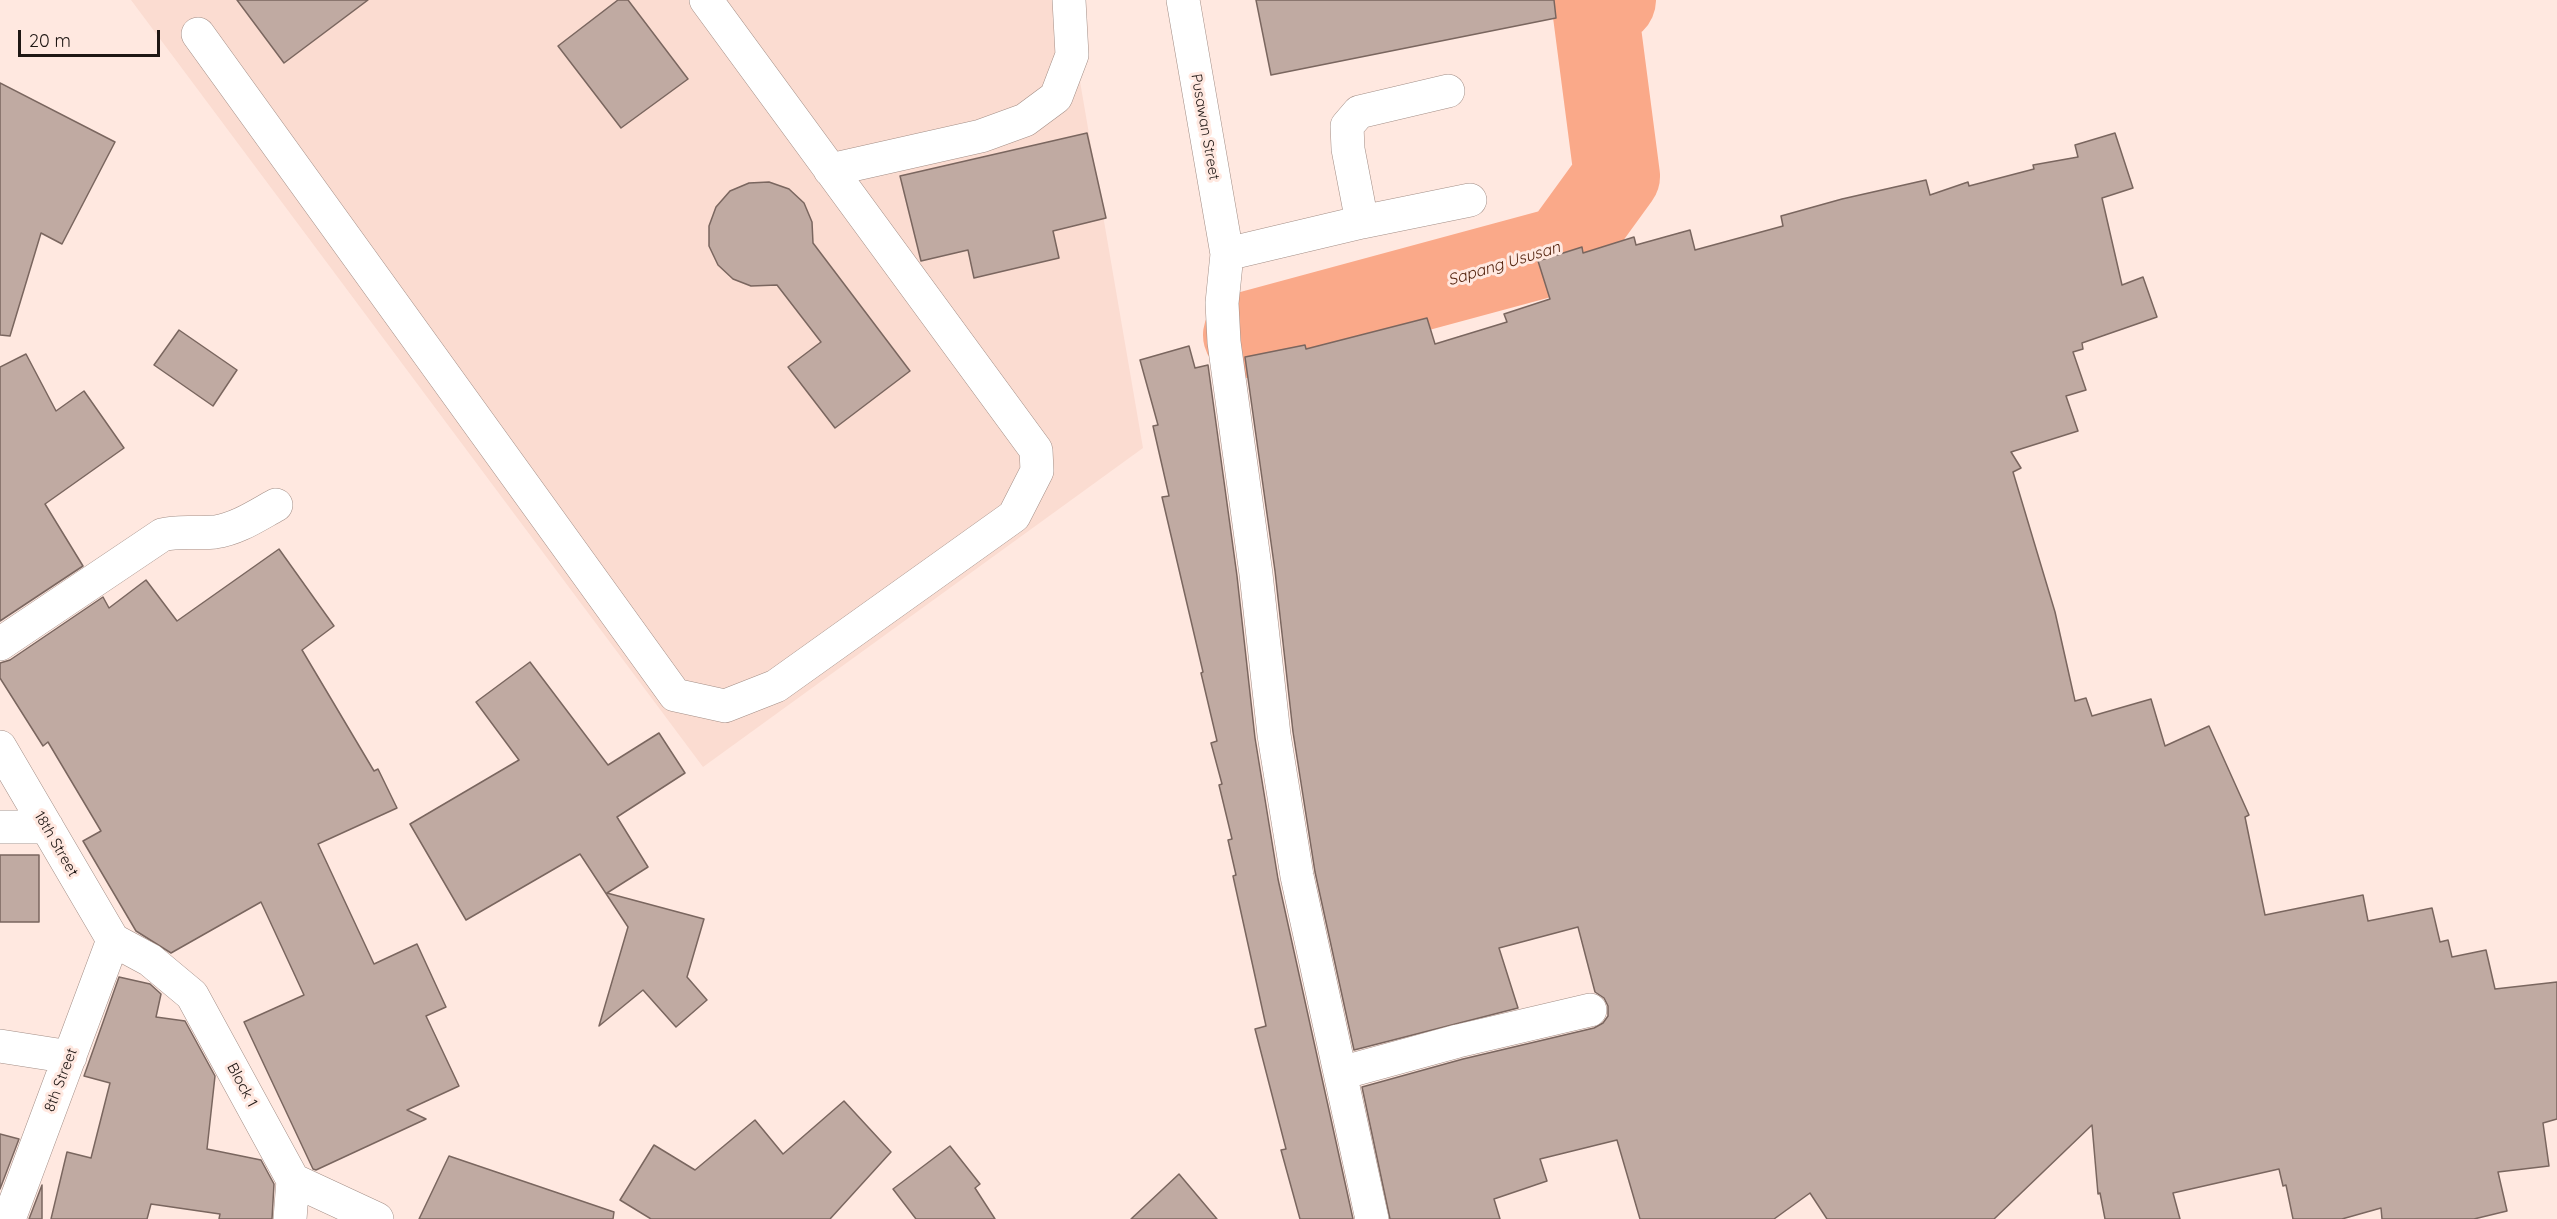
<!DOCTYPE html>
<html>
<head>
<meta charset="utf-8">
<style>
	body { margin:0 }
	#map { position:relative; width:2557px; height:1219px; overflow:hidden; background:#ffe8e0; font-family:Quicksand,sans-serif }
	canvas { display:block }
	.scale { position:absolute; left:18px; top:30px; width:142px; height:27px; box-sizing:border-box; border:3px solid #1f1714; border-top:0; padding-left:8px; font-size:18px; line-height:21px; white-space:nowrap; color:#1f1714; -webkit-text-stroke:4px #ffe8e0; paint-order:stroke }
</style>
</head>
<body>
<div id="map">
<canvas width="2557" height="1219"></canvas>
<div class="scale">20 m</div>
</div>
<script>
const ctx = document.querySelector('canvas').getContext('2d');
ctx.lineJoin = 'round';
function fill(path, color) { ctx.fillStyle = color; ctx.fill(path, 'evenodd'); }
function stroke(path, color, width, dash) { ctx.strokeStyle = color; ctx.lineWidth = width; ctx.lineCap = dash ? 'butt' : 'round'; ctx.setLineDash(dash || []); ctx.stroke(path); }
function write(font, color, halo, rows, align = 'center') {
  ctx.font = font + ' Quicksand,sans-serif'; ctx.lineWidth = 6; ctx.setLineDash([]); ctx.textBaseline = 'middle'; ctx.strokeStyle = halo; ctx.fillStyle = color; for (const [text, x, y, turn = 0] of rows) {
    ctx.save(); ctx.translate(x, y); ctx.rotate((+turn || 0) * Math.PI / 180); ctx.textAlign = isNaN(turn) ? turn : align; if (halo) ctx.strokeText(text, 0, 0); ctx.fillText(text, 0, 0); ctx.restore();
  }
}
fill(new Path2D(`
	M131,0H1066L1143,448L703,767Z`), '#fbdcd1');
stroke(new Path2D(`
	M1246,335L1564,249L1617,176L1595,7L1613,0`), '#faa989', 86);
const building = new Path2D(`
	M237,0H368L284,63Z
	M618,0H628L688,79L621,128L558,46Z
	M1256,0H1554L1556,18L1271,75Z
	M0,83L115,142L62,244L41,233L10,336L0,335Z
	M1087,133L1106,218L1053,231L1059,258L974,278L968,250L921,261L900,176Z
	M2115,133L2133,188L2102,198L2122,285L2143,277L2157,317L2082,343L2083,349L2073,352L2086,390L2066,396L2078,431L2011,452L2021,468L2013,472L2055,612L2075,701L2086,698L2092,716L2151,699L2165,746L2209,726L2249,815L2245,817L2265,915L2363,895L2368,921L2432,908L2440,942L2448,940L2452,957L2486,950L2495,989L2557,982V1119L2543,1123L2549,1166L2498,1172L2507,1211L2474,1219H2382L2381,1208L2342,1219H2293L2286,1185L2283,1186L2279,1169L2173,1193L2180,1219H2105L2100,1193L2098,1194L2092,1125L1994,1219H1827L1810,1193L1774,1219H1640L1617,1140L1540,1159L1547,1181L1494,1199L1500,1219H1390L1362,1087L1463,1059L1594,1028L1603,1023L1608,1016V1006L1604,998L1595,992L1578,927L1499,948L1518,1008L1354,1050L1315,872L1293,732L1275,571L1245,357L1305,345L1306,349L1427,318L1435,344L1507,322L1504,314L1550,299L1538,261L1582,247L1583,253L1634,237L1636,245L1690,230L1695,250L1783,226L1781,216L1842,199L1926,180L1930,195L1968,182L1969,186L2034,169L2033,165L2078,157L2075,145Z
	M769,182L789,189L804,203L812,222L813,243L910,371L835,428L788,367L821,342L777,285L751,286L733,279L718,265L709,246V226L716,207L730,191L749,183Z
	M179,330L237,370L213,406L154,365Z
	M1189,346L1195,368L1208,365L1237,576L1255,738L1278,879L1353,1219H1300L1281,1150L1286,1149L1255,1029L1266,1026L1233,876L1236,875L1228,840L1232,839L1219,785L1222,784L1211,743L1217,741L1201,673L1203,672L1162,497L1169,496L1153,426L1158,425L1140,360Z
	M26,354L56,411L84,391L124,448L45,504L83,566L0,621V367Z
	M279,549L334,626L302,650L374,771L378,769L397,808L318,844L374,964L417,944L446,1007L426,1016L459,1086L407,1110L426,1119L316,1170L313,1169L244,1022L304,995L261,902L171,953L136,931L83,841L101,831L48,742L43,746L0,678V663L10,660L103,597L109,608L146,580L177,621Z
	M530,662L608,765L659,733L685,773L617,817L648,867L607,893L704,919L687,977L707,1000L676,1027L643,990L599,1026L628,927L580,854L466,920L410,824L519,760L476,702Z
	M0,855H39V922H0Z
	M119,977L150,984L161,994L156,1017L185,1021L215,1076L207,1149L261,1160L274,1184L272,1219H219L220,1214L151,1204L147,1219H51L67,1152L91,1158L110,1083L84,1076Z
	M844,1101L891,1152L830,1219H651L620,1200L654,1145L695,1170L755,1120L783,1154Z
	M0,1134L19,1139L0,1189Z
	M950,1146L980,1184L975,1188L995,1219H916L893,1189Z
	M449,1156L614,1212L613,1219H419Z
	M1179,1174L1217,1219H1131Z
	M42,1185V1219H29Z`);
fill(building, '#c0aaa2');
stroke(building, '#7a665f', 1.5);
const minor = new Path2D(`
	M1183,0L1227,254L1222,303L1224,342L1256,574L1274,735L1297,876L1372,1219
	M198,34L675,695L725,706L776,686L1014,516L1037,471L1036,450L706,0
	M830,170L981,136L1025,120L1056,97L1072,55L1069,0
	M1362,222L1348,149L1347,126L1359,112L1448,91
	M1227,254L1362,222L1470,200
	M0,644L162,535C180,530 197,534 215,532C237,529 256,516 276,505
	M0,747L113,940
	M0,827H47
	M113,940L150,960L192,995L293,1180L377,1219
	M0,1046L70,1057
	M1341,1073L1458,1041L1590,1010
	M9,1219L113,940
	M290,1219L293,1180`);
stroke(minor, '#a38e86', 34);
stroke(minor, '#fff', 33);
write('15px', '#1f1714', '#ffe8e0', [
	["Pusawan Street",1205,127,80],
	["18th Street",56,844,60],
	["8th Street",61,1080,-69],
	["Block 1",242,1085,62]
]);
write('italic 16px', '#4f1d07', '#ffe8e0', [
	["Sapang Ususan",1504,264,-17]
]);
</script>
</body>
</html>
